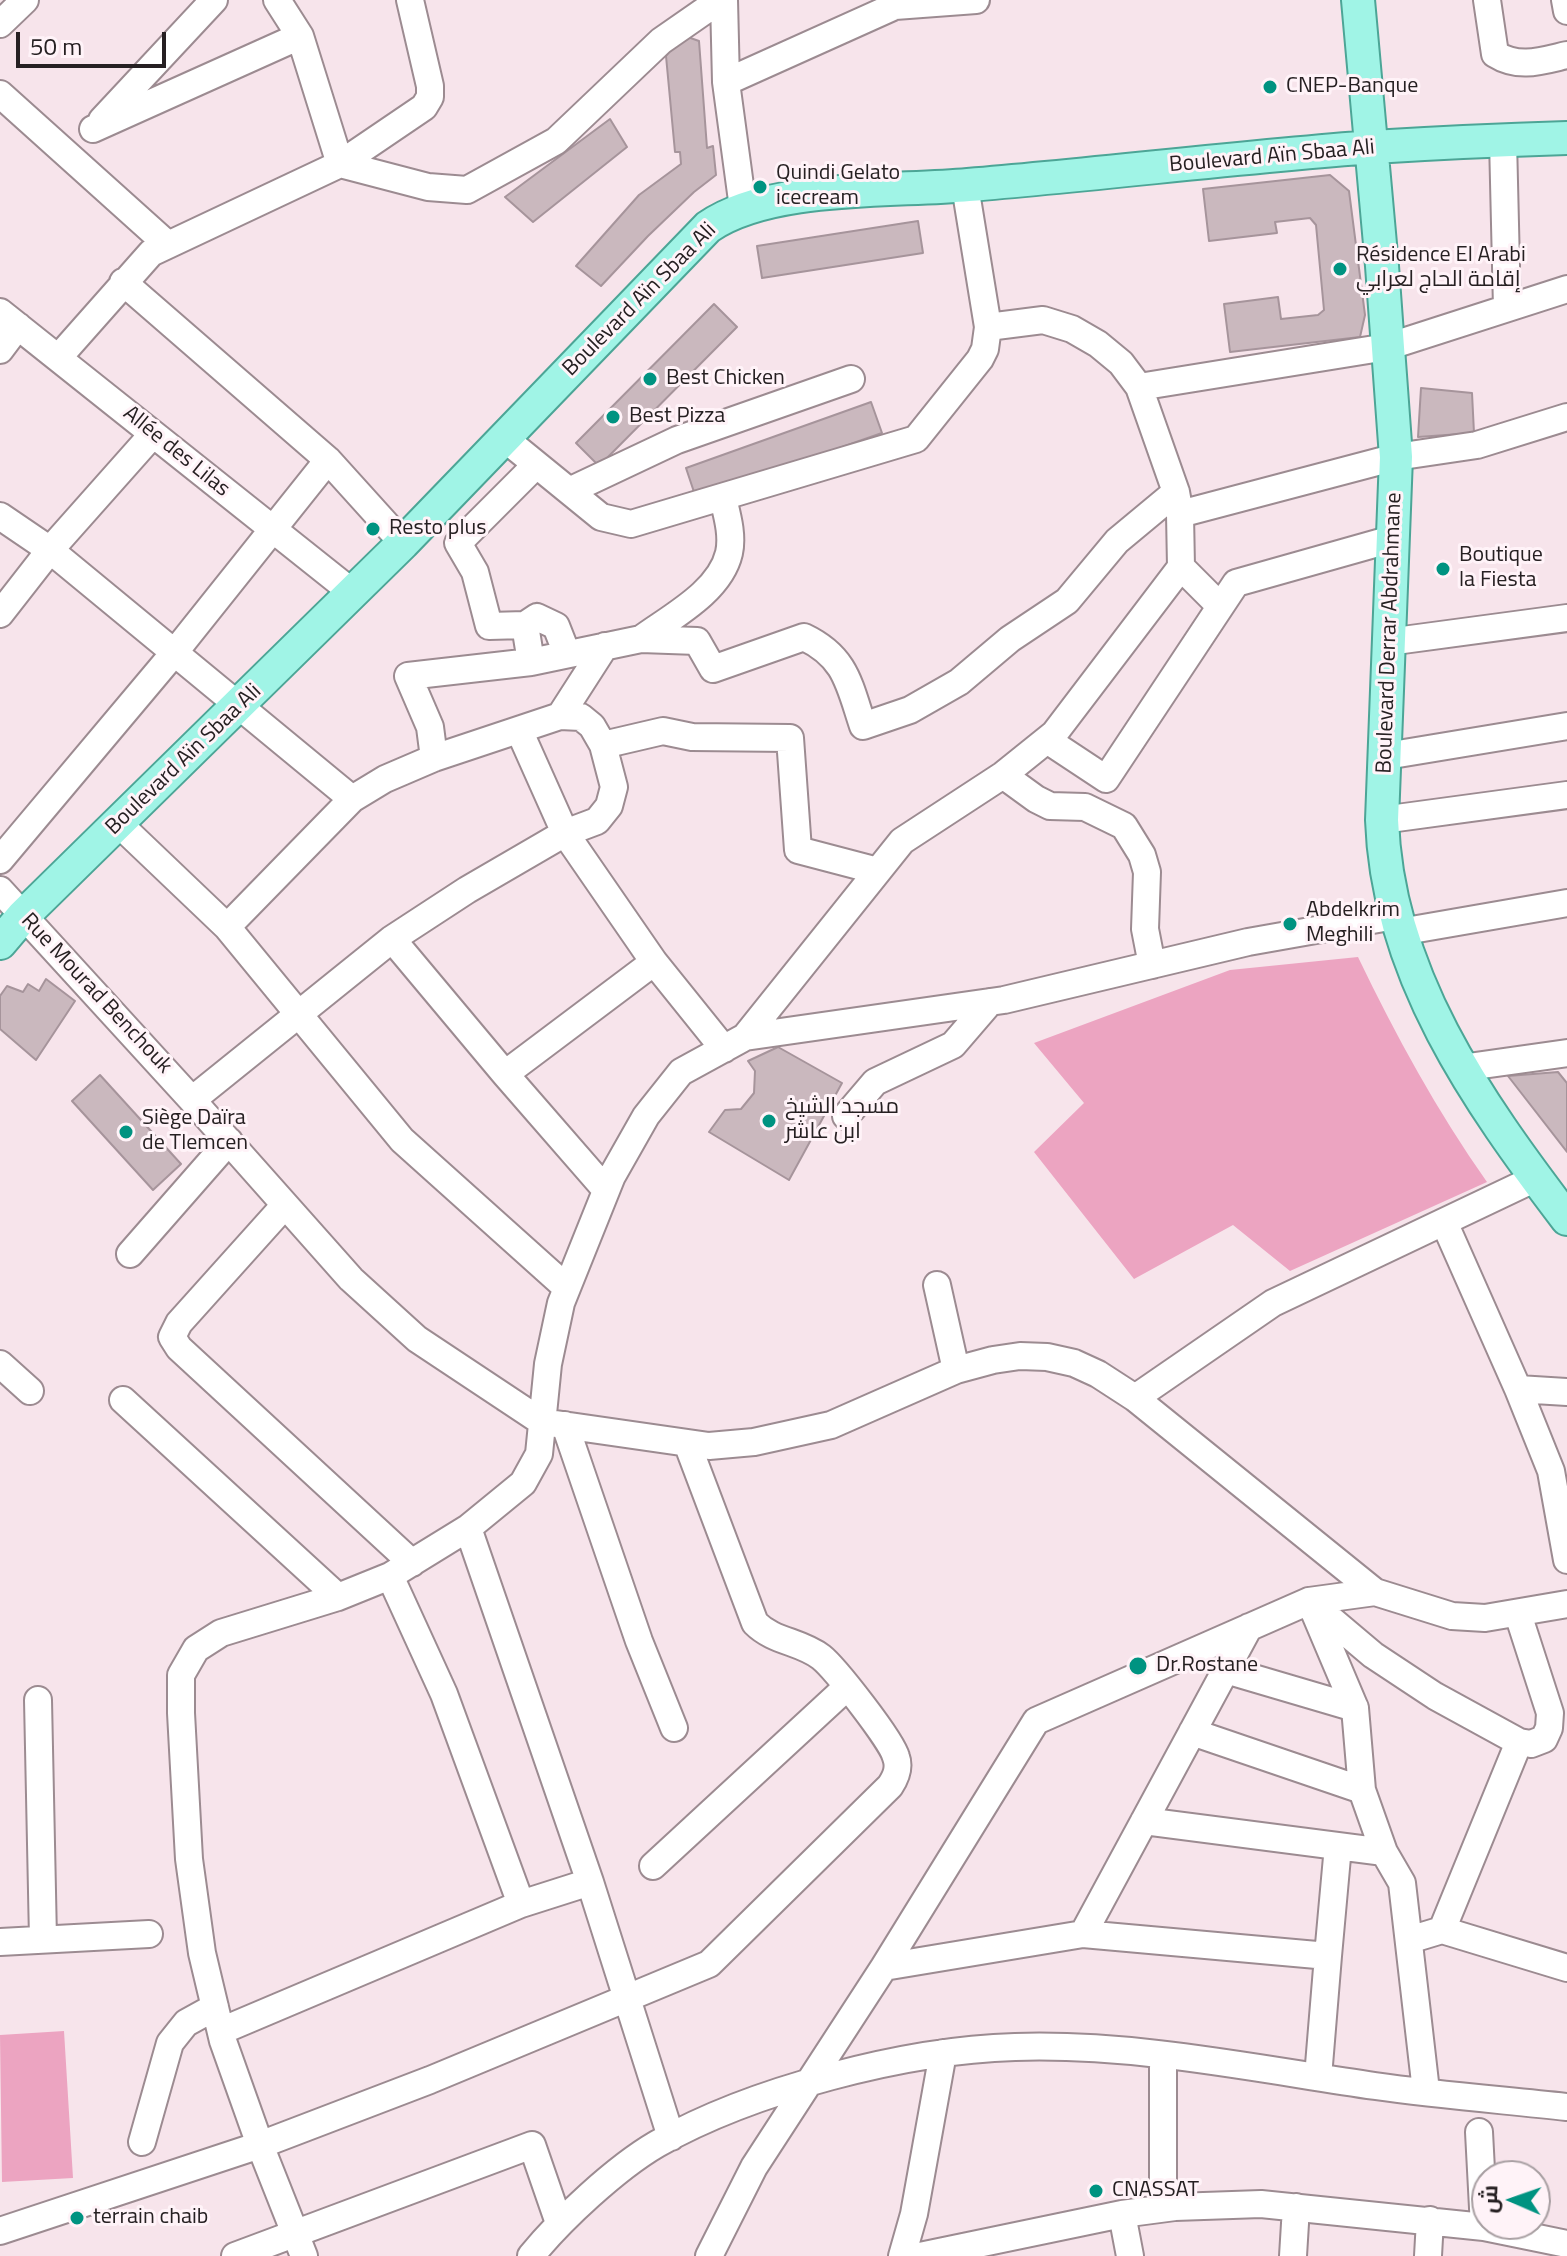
<!DOCTYPE html>
<html>
<head>
<meta charset="utf-8">
<style>
	body { margin:0 }
	#map { position:relative; width:1567px; height:2256px; overflow:hidden; background:#f7e4eb; font-family:"Titillium Web",Cairo,sans-serif }
	canvas { display:block }
	.north { position:absolute; left:1471px; top:2160px; width:80px; height:80px; box-sizing:border-box; background:#fff3f8; border:2px solid #a89fa2; border-radius:50%; rotate:272deg; font-size:22px; font-weight:700; line-height:32px; text-align:center; color:#262022 }
	.north::after { content:''; display:block; margin:auto; width:28px; height:36px; background:#009381; clip-path:polygon(50% 0,100% 100%,50% 72%,0 100%) }
	.scale { position:absolute; left:16px; top:32px; width:150px; height:36px; box-sizing:border-box; border:4px solid #262022; border-top:0; padding-left:10px; font-size:24px; line-height:28px; white-space:nowrap; color:#262022; -webkit-text-stroke:6px #fff3f8; paint-order:stroke }
</style>
</head>
<body>
<div id="map">
<canvas width="1567" height="2256"></canvas>
<div class="north">ش</div>
<div class="scale">50 m</div>
</div>
<script>
const ctx = document.querySelector('canvas').getContext('2d');
ctx.lineJoin = 'round';
function fill(path, color) { ctx.fillStyle = color; ctx.fill(path, 'evenodd'); }
function stroke(path, color, width, dash) { ctx.strokeStyle = color; ctx.lineWidth = width; ctx.lineCap = dash ? 'butt' : 'round'; ctx.setLineDash(dash || []); ctx.stroke(path); }
function write(font, color, halo, rows, align = 'center') {
  ctx.font = font + ' "Titillium Web",Cairo,sans-serif'; ctx.lineWidth = 6; ctx.setLineDash([]); ctx.textBaseline = 'middle'; ctx.strokeStyle = halo; ctx.fillStyle = color; for (const [text, x, y, turn = 0] of rows) {
    ctx.save(); ctx.translate(x, y); ctx.rotate((+turn || 0) * Math.PI / 180); ctx.textAlign = isNaN(turn) ? turn : align; if (halo) ctx.strokeText(text, 0, 0); ctx.fillText(text, 0, 0); ctx.restore();
  }
}
fill(new Path2D(`
	M1358,957C1396,1036 1437,1111 1487,1182L1290,1271L1233,1225L1134,1279L1034,1152L1084,1103L1034,1043L1230,970Z
	M64,2031L73,2178L2,2182L0,2035Z`), '#eca4c1');
const building = new Path2D(`
	M682,35L699,41L707,148L713,146L716,175L694,192L648,236L601,286L576,266L639,195L681,164L680,152H675L666,56Z
	M610,119L627,147L533,222L505,197Z
	M1330,175L1349,191L1365,315L1360,337L1230,352L1224,304L1278,297L1281,319L1318,315L1324,310L1316,225L1310,218L1275,222L1277,233L1209,241L1203,189Z
	M918,221L923,253L762,278L757,246Z
	M714,304L737,327L599,466L576,443Z
	M1421,388L1472,393L1474,433L1418,437Z
	M871,402L882,433L696,498L686,468Z
	M46,979L75,1001L36,1060L0,1029V996L7,986L23,992L28,984L39,991Z
	M778,1047L842,1083L789,1180L709,1132L725,1110L741,1109L754,1093L755,1071L748,1061Z
	M1558,1072L1567,1083V1152L1508,1076Z
	M100,1075L181,1164L153,1190L72,1101Z`);
fill(building, '#cab8be');
stroke(building, '#a6949b', 2);
const minor = new Path2D(`
	M277,0L300,36L340,164L424,107L430,97V86L410,0
	M724,0L726,82L743,208
	M1487,0L1495,54C1519,69 1541,61 1567,55
	M1565,0L1567,11
	M0,24L25,0
	M726,82L895,6L976,0
	M0,94L168,245
	M102,120L214,0
	M93,129L300,36
	M1503,140L1507,308
	M123,282L328,460L403,543
	M0,312L353,593
	M0,350L18,326
	M58,358L151,253L340,164L428,187L467,190L556,141L661,41L720,0
	M1139,387L1387,347L1567,289
	M504,438L601,517L631,524L916,439L980,359L985,349L988,327L965,186
	M536,465L458,543L475,572L489,626L525,625L531,662L641,639
	M569,491L677,440L851,379
	M723,498C727,515 733,535 729,553C720,592 671,617 641,639L697,641L713,669L804,637C846,657 849,684 863,726L910,710L959,682L1010,639L1067,601L1117,541L1176,492
	M1180,514L1396,457L1477,445L1567,417
	M0,516L50,550L352,799
	M1181,567L1219,605
	M0,614L50,550L153,434
	M525,625L537,617L556,626L567,654
	M1388,642L1567,618
	M560,716L605,646
	M519,730L565,833L654,962L724,1049
	M1047,740L1106,779L1236,583L1392,539
	M603,745L663,731L692,737L790,738L798,850L878,871
	M1386,756L1567,726
	M434,758L430,727L408,676L531,662
	M1003,775L1036,799L1050,806L1085,807L1124,826L1142,855L1147,872L1145,929L1152,965
	M1382,820L1567,795
	M119,824L227,927L402,1140L567,1288
	M0,860L174,653L328,460
	M0,890L192,1100L351,1279L417,1339L542,1422L709,1446L754,1442L831,1425L956,1370L993,1360L1020,1356L1047,1357L1074,1363L1098,1374L1135,1398L1375,1592L1452,1616L1485,1618L1567,1604
	M1400,932L1567,903
	M392,939L505,1074L606,1190
	M745,1037L902,841L1003,775L1054,734L1181,567L1180,514L1176,492L1139,387L1121,363L1098,344L1072,329L1043,320L988,327
	M1461,1068L1567,1053
	M505,1074L654,962
	M192,1100L392,939L467,890L565,833L597,821L609,806L614,787L603,745L592,726L581,717L560,716L434,758L385,779L352,799L227,927
	M846,1116L875,1082L953,1045L990,1002
	M285,1205L179,1323L172,1337L179,1348L412,1563
	M1444,1222L1518,1389L1551,1471L1567,1560
	M130,1254L229,1141
	M937,1285L956,1370
	M0,1364L30,1391
	M1518,1389L1567,1392
	M1135,1398L1273,1303L1536,1178
	M123,1400L338,1597
	M565,1425L639,1641L674,1728
	M468,1528L590,1882L671,2137
	M390,1576L444,1694L521,1904
	M1309,1601L1373,1655L1435,1696L1519,1742L1442,1930L1409,1940
	M1313,1609L1355,1708
	M1518,1614L1550,1713L1549,1728L1544,1739L1531,1744L1519,1742
	M1226,1670L1355,1708L1362,1790
	M38,1700L43,1939
	M1192,1732L1362,1790L1384,1852
	M1144,1821L1384,1852L1402,1883L1426,2091
	M653,1866L847,1687
	M1442,1930L1567,1968
	M1083,1934L1328,1956L1338,1846
	M0,1942L149,1934
	M884,1967L1083,1934L1249,1627
	M221,2031L521,1904L590,1882
	M1163,2056V2208
	M1318,2077L1328,1956
	M1479,2132L1484,2227
	M142,2142L170,2043L186,2023L215,2007
	M1122,2214L1130,2256
	M0,2231L260,2145L430,2080L709,1964L890,1786C896,1777 900,1768 896,1757C892,1741 835,1668 821,1657C800,1641 774,1642 755,1623L687,1443
	M235,2256L532,2145L559,2223
	M304,2256L260,2145L223,2041L202,1953L189,1859L181,1713V1675L196,1649L221,1633L338,1597L390,1576L468,1528L523,1483L539,1454L548,1364L561,1303L612,1176L646,1116L681,1072L745,1037L1004,1000L1248,942L1395,916
	M531,2256C561,2219 616,2168 657,2144C752,2090 906,2050 1015,2047C1134,2043 1258,2069 1375,2086C1439,2095 1503,2100 1567,2107
	M709,2256L754,2167L884,1967L1036,1721L1309,1601L1375,1592
	M902,2256L914,2214L943,2053
	M920,2256L1122,2214L1175,2207L1261,2204L1484,2227L1567,2244
	M1293,2256L1296,2207
	M1428,2256L1430,2220`);
const major = new Path2D(`
	M1358,0L1382,266L1396,457L1382,820C1387,973 1477,1101 1567,1219
	M0,943L23,916L403,543L708,227C770,184 892,192 968,185C1103,174 1238,157 1373,147C1437,143 1502,140 1567,138`);
stroke(minor, '#9c8b91', 30);
stroke(major, '#4ca596', 36);
stroke(minor, '#fff', 26);
stroke(major, '#a0f4e6', 32);
for (const [x, y, r, color] of [
	[1270,87,8,"#009381"],
	[760,187,8,"#009381"],
	[1340,269,8,"#009381"],
	[650,379,8,"#009381"],
	[613,417,8,"#009381"],
	[373,529,8,"#009381"],
	[1443,569,8,"#009381"],
	[1290,924,8,"#009381"],
	[769,1121,8,"#009381"],
	[126,1132,8,"#009381"],
	[1138,1666,10,"#009381"],
	[1096,2191,8,"#009381"],
	[77,2218,8,"#009381"]
]) { const dot = new Path2D(); dot.arc(x, y, r, 0, 2 * Math.PI); ctx.fillStyle = color; ctx.fill(dot); stroke(dot, '#fff3f8', 3); }
write('22px', '#262022', '#fff3f8', [
	["CNEP-Banque",1286,87],
	["Quindi Gelato",776,174],
	["icecream",776,199],
	["Résidence El Arabi",1356,256],
	["إقامة الحاج لعرابي",1356,281],
	["Best Chicken",666,379],
	["Best Pizza",629,417],
	["Resto plus",389,529],
	["Boutique",1459,556],
	["la Fiesta",1459,581],
	["Abdelkrim",1306,911],
	["Meghili",1306,936],
	["مسجد الشيخ",785,1108],
	["ابن عاشر",785,1133],
	["Siège Daïra",142,1119],
	["de Tlemcen",142,1144],
	["Dr.Rostane",1156,1666],
	["CNASSAT",1112,2191],
	["terrain chaib",93,2218]
], 'left');
write('22px', '#262022', '#fff3f8', [
	["Boulevard Aïn Sbaa Ali",1272,157,-5],
	["Boulevard Aïn Sbaa Ali",640,300,-45],
	["Allée des Lilas",176,452,39],
	["Boulevard Derrar Abdrahmane",1390,633,-88],
	["Boulevard Aïn Sbaa Ali",184,760,-44],
	["Rue Mourad Benchouk",96,994,47]
]);
</script>
</body>
</html>
